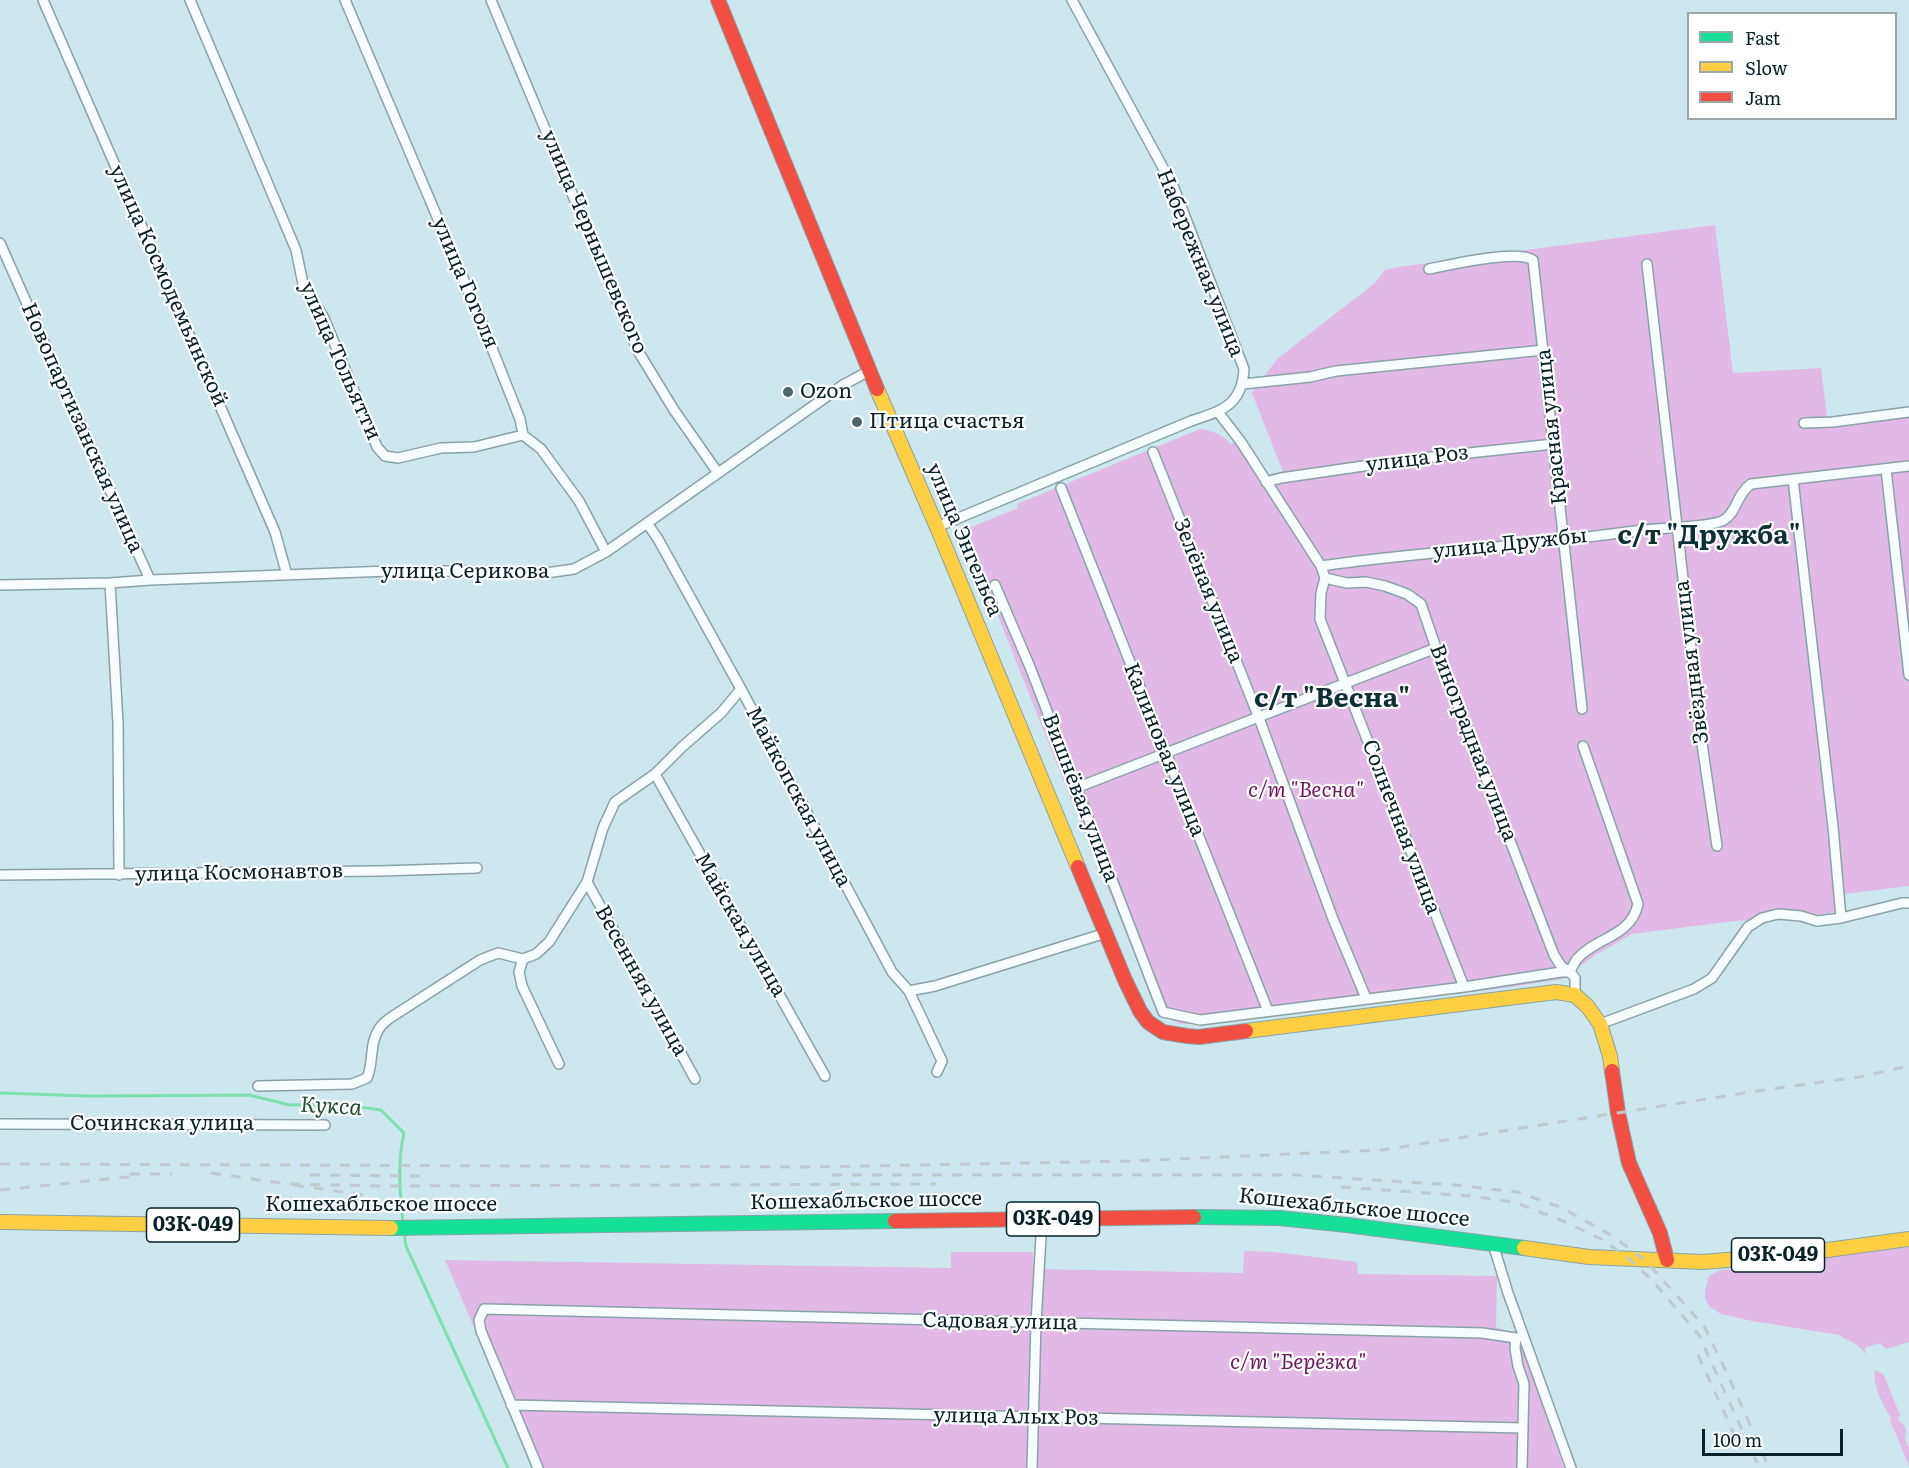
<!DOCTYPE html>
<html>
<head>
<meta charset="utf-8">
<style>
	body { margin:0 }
	#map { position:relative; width:1909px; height:1468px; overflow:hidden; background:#cce8ee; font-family:Literata,serif }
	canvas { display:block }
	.legend { position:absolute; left:1687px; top:12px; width:210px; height:108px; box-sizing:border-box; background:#fff; border:2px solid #9ba7a9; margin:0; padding:8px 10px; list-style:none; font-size:18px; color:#062228 }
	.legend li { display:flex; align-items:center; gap:12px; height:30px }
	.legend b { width:30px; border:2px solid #9ba7a9 }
	.scale { position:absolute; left:1702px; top:1429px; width:141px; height:27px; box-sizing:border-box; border:3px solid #062228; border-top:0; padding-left:8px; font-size:18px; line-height:21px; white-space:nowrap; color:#062228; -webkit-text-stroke:4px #fff; paint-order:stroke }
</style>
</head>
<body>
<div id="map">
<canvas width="1909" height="1468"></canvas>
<ul class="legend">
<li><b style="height:8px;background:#16e098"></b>Fast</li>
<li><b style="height:8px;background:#ffcf43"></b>Slow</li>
<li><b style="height:8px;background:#f24e42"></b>Jam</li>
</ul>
<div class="scale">100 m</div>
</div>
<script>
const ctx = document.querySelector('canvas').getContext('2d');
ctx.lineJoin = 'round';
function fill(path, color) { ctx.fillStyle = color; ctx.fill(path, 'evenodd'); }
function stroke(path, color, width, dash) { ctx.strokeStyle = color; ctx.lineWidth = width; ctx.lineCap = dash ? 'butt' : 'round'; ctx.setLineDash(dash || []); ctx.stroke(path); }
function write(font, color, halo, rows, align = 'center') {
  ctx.font = font + ' Literata,serif'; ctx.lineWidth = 4.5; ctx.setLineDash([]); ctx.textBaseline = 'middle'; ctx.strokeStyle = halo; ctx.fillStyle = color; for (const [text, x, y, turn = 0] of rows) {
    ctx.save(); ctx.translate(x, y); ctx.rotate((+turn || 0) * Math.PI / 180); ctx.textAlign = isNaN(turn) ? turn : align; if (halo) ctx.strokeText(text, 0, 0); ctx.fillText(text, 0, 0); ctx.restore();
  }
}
fill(new Path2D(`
	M1715,225L1733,373L1821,368L1827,417L1909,406V886L1844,894V911L1784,919L1735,921L1632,934L1594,956L1563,979L1511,987L1211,1024H1180L1160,1015L1062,777L964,530L1018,508L1017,504L1200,429C1213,431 1222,434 1231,444L1242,438L1267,474L1283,472L1252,393L1277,359L1375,283L1385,270L1398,267Z
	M1909,1247V1342L1886,1349L1880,1343L1865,1348L1866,1354L1857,1345L1839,1335L1752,1321L1721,1314L1710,1307L1705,1299V1291L1709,1276L1720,1270L1743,1269Z
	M1244,1251L1273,1252L1357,1262L1358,1274L1497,1276L1496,1327L1519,1336L1564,1468H534L445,1260L951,1268V1252H1033V1269L1243,1273Z
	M1875,1370L1884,1375L1900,1415L1898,1420L1904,1425L1906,1430L1905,1439L1909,1448V1466L1890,1420L1891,1417C1883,1406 1872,1384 1875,1370Z`), '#e2b8e7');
stroke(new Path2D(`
	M0,1093L89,1096L249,1095L290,1105H345L381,1110L404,1133C397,1163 400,1192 403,1223
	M404,1232L406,1246L508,1468`), '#7de0ac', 3);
const street = new Path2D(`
	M43,0L275,532L287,575
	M190,0L296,250L303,284L324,318L377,447L385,456L398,458L441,448L474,447L523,435
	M345,0L480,318L520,419L523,435L541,449L579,501L606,552
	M491,0L638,351L674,410L718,473
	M0,243L150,580
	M1647,264L1702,744L1717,846
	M1429,269C1449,265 1516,249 1533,260L1582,709
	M1243,384L1310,377L1336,371L1544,350
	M1218,412L1241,442L1321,566L1325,578L1321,593L1320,619L1464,987
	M1804,423L1833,422L1909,412
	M1153,452L1259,718L1333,919L1366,998
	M1886,469L1909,675
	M1793,479L1833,827L1841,918
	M1266,482L1281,478L1412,459L1554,444
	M1061,488L1268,1011
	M647,523L658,539L741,689L892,972L909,991L942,1061L937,1072
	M937,527L1191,421C1221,411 1242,406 1244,369L1174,188L1072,0
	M1321,566C1396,555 1472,550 1548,542C1580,538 1611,534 1643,530C1660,528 1713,527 1724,520C1737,512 1736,495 1751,484L1909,466
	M1325,578L1347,583L1366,582L1385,586L1407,594L1421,604L1436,648L1554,955L1561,966L1570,972C1572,968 1574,963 1577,959C1596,937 1631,937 1638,904L1583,746
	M110,583L118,723L119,875
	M0,585L110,583L150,580L389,571H464L546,573L574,569L606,552L843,385L869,371
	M995,585L1030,667L1163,1012L1200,1020L1464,987L1561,972H1570L1575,978V995
	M655,774L825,1076
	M1076,788L1436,648
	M0,875L380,871L477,868
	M587,882L695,1079
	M523,959L519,972L522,986L559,1064
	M909,991L935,986L1106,933
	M1600,1024L1694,989L1712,978L1748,927L1762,918L1778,914L1801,916L1817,921L1841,918L1902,903H1909
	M258,1086L352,1084L367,1078C374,1062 369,1044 379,1029C381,1025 386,1021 390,1018L480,960L498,953L523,959L536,954L549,942L587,882L603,828L615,802L655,774L682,747L721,713L741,689
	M0,1124L325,1125
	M1493,1244L1508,1293L1571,1468
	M1516,1338L1515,1348L1518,1366L1524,1384L1522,1468
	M511,1405L1522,1428
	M538,1468L481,1331L479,1320L484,1309L1482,1333L1516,1338
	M1032,1468L1036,1323L1042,1219`);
const fast = new Path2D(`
	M1194,1217L1279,1218L1347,1225L1524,1248
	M391,1228L895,1221`);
const slow = new Path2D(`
	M877,389L937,527L1078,867
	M1246,1031L1556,992L1575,995L1588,1007L1600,1024L1610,1056L1612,1071
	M0,1222L391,1228
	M1524,1248L1589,1257L1703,1262L1798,1254L1909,1239`);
const jam = new Path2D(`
	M718,0L877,389
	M1078,867L1125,980L1140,1011L1148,1022L1163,1032L1187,1036L1199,1037L1246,1031
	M1612,1071L1618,1113L1629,1163L1660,1233L1667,1260
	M895,1221L1194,1217`);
stroke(street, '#88a2a7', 12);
stroke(fast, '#88a2a7', 16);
stroke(slow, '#88a2a7', 16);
stroke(jam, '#88a2a7', 16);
stroke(street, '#f7fcfc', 9);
stroke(fast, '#16e098', 14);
stroke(slow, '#ffcf43', 14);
stroke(jam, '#f24e42', 14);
stroke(new Path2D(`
	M0,1164L812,1167L1130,1161L1382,1150L1757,1091L1859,1077L1909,1066
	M211,1173L287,1184
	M130,1174H172
	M310,1175L421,1176
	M832,1175H1296L1455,1185L1517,1192L1560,1207L1611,1235L1644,1259L1704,1326L1728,1375L1769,1468
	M1341,1187L1470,1196L1514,1202L1563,1221L1603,1240L1629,1259L1650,1278L1699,1335L1757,1463
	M0,1190L137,1176
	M363,1195L287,1184L385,1186L936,1184
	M1698,1355L1734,1434`), '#c0c9cb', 3, [10, 10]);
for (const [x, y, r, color] of [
	[788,392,6,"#4b676d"],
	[857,422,6,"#4b676d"]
]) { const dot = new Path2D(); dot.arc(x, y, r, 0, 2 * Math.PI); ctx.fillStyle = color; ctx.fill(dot); stroke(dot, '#fff', 2); }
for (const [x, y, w] of [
	[1053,1219,93],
	[193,1225,93],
	[1778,1255,93]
]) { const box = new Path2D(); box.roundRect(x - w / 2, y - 17, w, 34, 4.5); ctx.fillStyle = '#fff'; ctx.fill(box); stroke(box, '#062228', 1.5); }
write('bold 20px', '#062228', null, [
	["03К-049",1053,1219],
	["03К-049",193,1225],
	["03К-049",1778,1255]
]);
write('21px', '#062228', '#fff', [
	["улица Чернышевского",594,242,67],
	["Набережная улица",1200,263,68],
	["улица Гоголя",465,283,67],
	["улица Космодемьянской",168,286,66],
	["улица Тольятти",340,361,66],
	["Красная улица",1552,427,-96],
	["Новопартизанская улица",82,428,66],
	["улица Роз",1417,459,-7],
	["улица Энгельса",964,540,67],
	["улица Дружбы",1510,544,-6],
	["улица Серикова",465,572],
	["Зелёная улица",1208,591,68],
	["Звёздная улица",1692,662,-97],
	["Виноградная улица",1473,743,69],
	["Калиновая улица",1164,750,68],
	["Майкопская улица",798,797,62],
	["Вишнёвая улица",1080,798,69],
	["Солнечная улица",1401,827,69],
	["улица Космонавтов",239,873,-1],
	["Майская улица",740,925,60],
	["Весенняя улица",641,981,61],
	["Сочинская улица",162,1124],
	["Кошехабльское шоссе",866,1201,-1],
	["Кошехабльское шоссе",381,1205],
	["Кошехабльское шоссе",1354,1208,6],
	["Садовая улица",1000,1322,1],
	["улица Алых Роз",1016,1417,1]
]);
write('21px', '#062228', '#fff', [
	["Ozon",800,392],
	["Птица счастья",869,422]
], 'left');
write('italic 21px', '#6e1361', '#fff', [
	["с/т \"Весна\"",1306,791],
	["с/т \"Берёзка\"",1298,1363]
]);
write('italic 22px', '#1c4f31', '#fff', [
	["Кукса",331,1107,3]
]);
write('bold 27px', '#0d3037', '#fff', [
	["с/т \"Дружба\"",1709,536],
	["с/т \"Весна\"",1332,699]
]);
</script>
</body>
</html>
